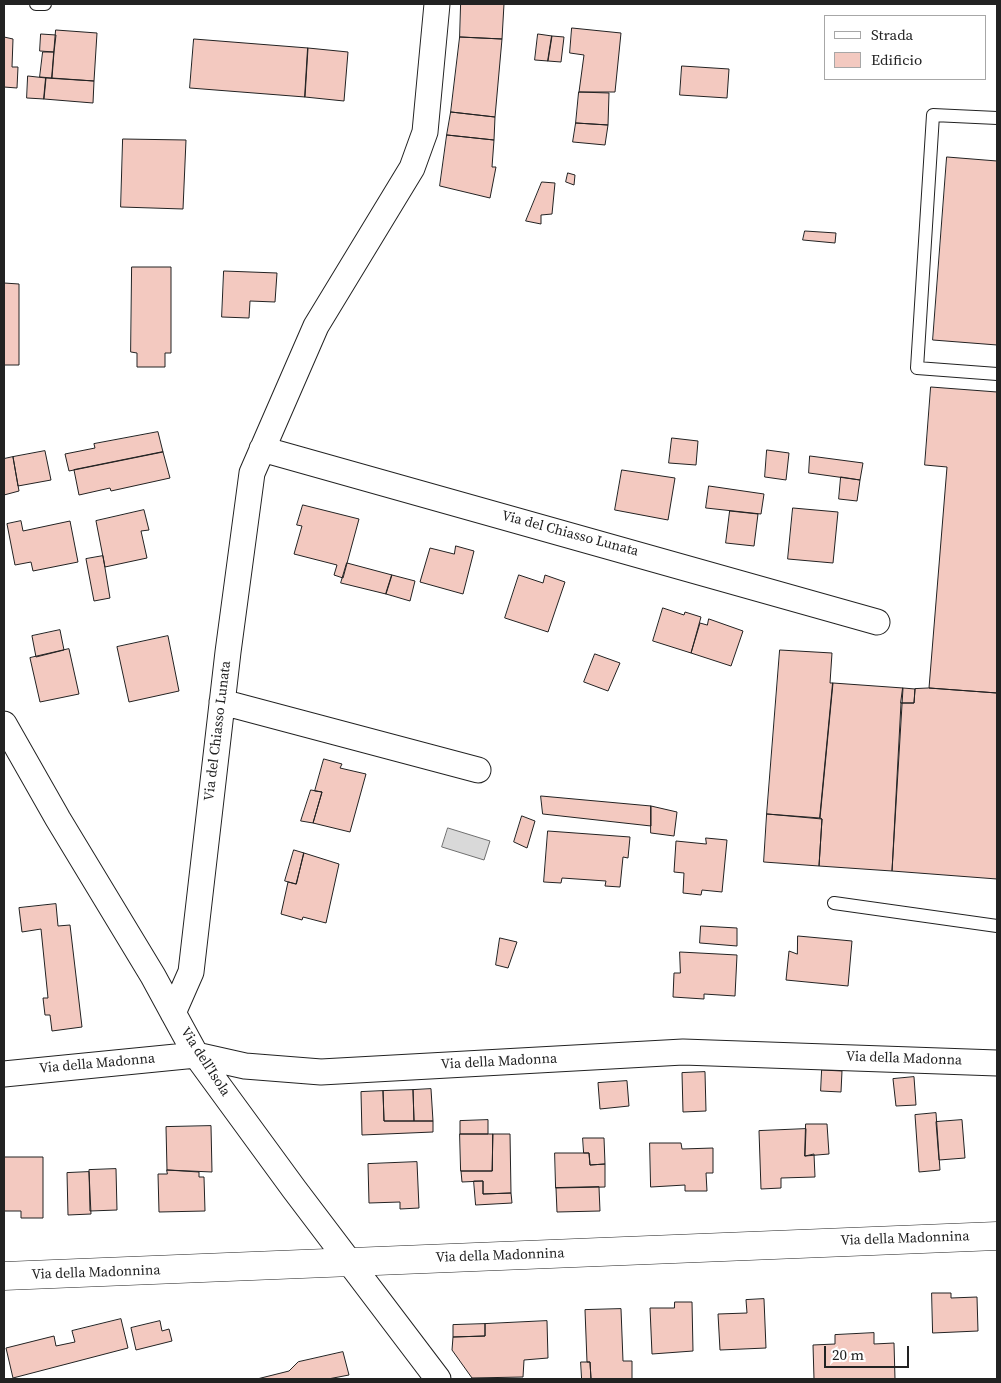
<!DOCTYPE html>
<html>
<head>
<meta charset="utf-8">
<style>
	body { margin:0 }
	#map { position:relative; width:1001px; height:1383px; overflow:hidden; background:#fff; font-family:"Source Serif 4",serif }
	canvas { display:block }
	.frame { position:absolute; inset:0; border:5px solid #222; pointer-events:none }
	.legend { position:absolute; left:824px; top:15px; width:162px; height:65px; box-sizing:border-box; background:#fff; border:1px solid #a7a7a7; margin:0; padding:6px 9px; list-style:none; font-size:15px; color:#222 }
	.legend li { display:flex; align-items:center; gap:10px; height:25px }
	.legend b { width:25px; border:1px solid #a7a7a7 }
	.scale { position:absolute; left:824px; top:1346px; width:85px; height:22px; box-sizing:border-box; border:2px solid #222; border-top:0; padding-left:6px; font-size:15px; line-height:18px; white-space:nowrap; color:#222; -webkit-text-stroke:4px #fff; paint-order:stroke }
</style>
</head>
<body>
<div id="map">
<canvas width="1001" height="1383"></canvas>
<div class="frame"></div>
<ul class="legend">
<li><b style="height:6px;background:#fff"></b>Strada</li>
<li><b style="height:14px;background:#f3c9c0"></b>Edificio</li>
</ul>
<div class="scale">20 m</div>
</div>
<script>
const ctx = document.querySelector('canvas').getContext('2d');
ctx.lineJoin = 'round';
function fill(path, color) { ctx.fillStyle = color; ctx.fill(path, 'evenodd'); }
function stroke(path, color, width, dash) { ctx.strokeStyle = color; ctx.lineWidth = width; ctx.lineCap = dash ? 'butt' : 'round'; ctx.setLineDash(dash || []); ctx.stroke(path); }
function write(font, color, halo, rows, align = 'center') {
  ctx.font = font + ' "Source Serif 4",serif'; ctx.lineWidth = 4; ctx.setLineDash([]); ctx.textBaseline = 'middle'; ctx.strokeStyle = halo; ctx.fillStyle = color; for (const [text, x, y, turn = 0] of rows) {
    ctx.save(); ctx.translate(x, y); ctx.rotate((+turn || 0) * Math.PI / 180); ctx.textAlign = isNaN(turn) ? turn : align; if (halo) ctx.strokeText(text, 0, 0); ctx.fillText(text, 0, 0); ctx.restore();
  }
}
const water = new Path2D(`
	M448,828L490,841L484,860L442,847Z`);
fill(water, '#d9d9d9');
stroke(water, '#6f6f6f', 1);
const building = new Path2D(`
	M461,4H504L502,39L460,37Z
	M572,28L621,33L615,92H579L584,55L570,53Z
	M56,30L97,33L94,81L52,78Z
	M41,34L56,35L54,52L40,51Z
	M538,34L552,36L548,61L535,60Z
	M552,36L564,37L561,62L548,61Z
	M4,37L13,39L12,67H18L17,88L4,87Z
	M460,37L502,39L495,117L451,112Z
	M194,39L308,48L305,97L190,88Z
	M308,48L348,52L344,101L305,97Z
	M43,52H54L52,78L40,77Z
	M682,66L729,69L727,98L680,95Z
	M28,76L46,78L44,99L27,98Z
	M46,78L94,81L93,103L44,99Z
	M579,92L609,93L608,125L576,123Z
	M451,112L495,117L494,140L447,135Z
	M576,123L608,125L605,145L573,142Z
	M447,135L494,140L492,167H496L490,198L440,186Z
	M123,139L186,140L183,209L121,207Z
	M947,157L997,161V345L933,340Z
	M568,173L575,175L574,185L566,182Z
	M542,182L555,183L552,214L541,215V224L526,221Z
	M805,231L836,233L835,243L803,240Z
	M132,267H171V353H165V367H137V353L131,352Z
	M224,271L277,273L275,302L250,301L249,318L222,317Z
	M4,283L19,284V365H4Z
	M931,387L997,392V693L929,688L947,467L925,465Z
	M158,432L163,452L69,471L65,454L95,448L94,444Z
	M672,438L698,441L696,465L669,463Z
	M767,450L789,453L786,480L765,477Z
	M45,451L51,480L18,486L13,457Z
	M163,452L170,478L111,491L110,488L79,495L74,470Z
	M810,456L863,463L860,480L809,473Z
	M13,457L19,491L4,495V459Z
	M622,470L675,478L668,520L615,510Z
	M841,477L860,480L857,501L839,499Z
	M709,486L764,494L761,514L706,508Z
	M303,505L359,519L343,578L334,575L337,565L294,554L302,526L297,525Z
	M793,508L838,512L833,563L788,559Z
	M144,510L149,530L141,531L147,558L105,567L96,521Z
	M730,511L758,514L754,546L726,543Z
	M21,521L23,531L70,521L78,562L33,571L31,562L15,565L7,524Z
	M456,546L474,551L463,594L420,582L430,548L454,554Z
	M103,556L110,598L94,601L86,559Z
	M347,563L392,575L386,594L341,583Z
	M392,575L415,581L410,601L386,594Z
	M519,575L543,583L545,575L565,582L548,632L505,618Z
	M663,608L684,615L685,612L701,617L691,653L653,641Z
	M709,619L743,631L731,666L691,653L700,623L707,625Z
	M60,630L64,650L36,657L32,636Z
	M168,636L179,691L129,702L117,647Z
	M69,649L79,694L40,702L30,658Z
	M780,650L832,653L830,683H833L820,818L767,814Z
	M595,654L620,663L608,691L584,682Z
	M833,683L903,688L892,871L819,866L822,819L820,818Z
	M903,688L915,689L914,703H901Z
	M929,688L997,693V879L892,871L901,703H914L915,689Z
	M324,759L342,764L340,768L366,774L350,832L313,823L322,792L315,791Z
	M311,790L322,792L313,823L301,821Z
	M541,796L651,806V826L543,814Z
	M651,806L677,812L674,836L651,833Z
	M767,814L822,819L819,866L764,862Z
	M522,816L535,821L527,848L514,842Z
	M548,831L630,837L628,858L623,857L620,887L605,886L606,881L562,878L561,883L544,882Z
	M706,838L727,840L722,892L702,890L701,895L683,893L684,873L674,872L676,841L706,844Z
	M294,850L304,853L296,884L285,881Z
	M304,853L339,864L326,923L303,917L302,920L281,914L288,882L296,884Z
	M56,904L58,926L70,925L82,1027L52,1031L50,1015H45L43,998H48L41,929L22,932L19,908Z
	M701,926L737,928V946L700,943Z
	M798,936L852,941L848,986L786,980L789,951L797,954Z
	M500,938L517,942L508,968L496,965Z
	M680,952L737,955L735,996L704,994V999L673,997L674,973H680Z
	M822,1070L842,1071L841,1092L821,1091Z
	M705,1072L706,1111L683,1112L682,1073Z
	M914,1077L916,1105L896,1106L893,1079Z
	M627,1081L629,1106L600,1109L598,1083Z
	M431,1089L433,1121H414L413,1090Z
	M413,1090L414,1121H384L383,1091Z
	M383,1091L384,1121H433V1132L362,1135L361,1092Z
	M936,1113L940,1170L919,1172L915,1115Z
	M488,1120V1134H460V1121Z
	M962,1120L965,1158L939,1160L936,1122Z
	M806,1124H827L829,1154L805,1156Z
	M211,1126L212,1172L167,1170L166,1127Z
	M806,1129L805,1156L814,1154L815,1177L781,1178V1188L761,1189L759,1131Z
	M460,1134H493L492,1171H461Z
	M493,1134H510L511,1193L483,1194V1181L462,1182L461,1171H492Z
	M583,1138H604L605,1164L590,1165L589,1153H584Z
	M650,1143H681L682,1149L713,1148V1173H706L707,1191H685V1185L651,1187Z
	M555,1153H589L590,1165L605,1164V1187L556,1188Z
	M4,1157H43V1218H21V1211H4Z
	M417,1162L419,1208L400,1209V1202L369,1203L368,1164Z
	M116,1169L117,1210L90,1211L89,1170Z
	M167,1170L199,1172V1177H204L205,1211L159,1212L158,1174H167Z
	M89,1172L91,1214L68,1215L67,1173Z
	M474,1181H483V1194L511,1193L512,1203L476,1205Z
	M599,1187L600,1211L557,1212L556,1188Z
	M932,1293H951V1298L977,1297L978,1331L933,1333Z
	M764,1299L766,1348L720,1350L718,1314L747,1313L746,1300Z
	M675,1302H692L693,1351L652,1354L650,1308H674Z
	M621,1309L623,1361H632V1379H591L590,1362H587L585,1310Z
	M121,1319L128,1348L13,1378L6,1348L54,1336L56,1346L75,1342L72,1331Z
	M160,1321L162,1331L169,1329L172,1341L136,1350L131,1328Z
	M547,1321L548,1358L524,1360L523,1377L472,1378L452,1350L453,1337L485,1336V1324Z
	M485,1324V1336L453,1337V1325Z
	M874,1333V1344L894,1343L895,1379H814L813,1345L835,1344V1335Z
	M343,1352L349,1375L328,1379H257L289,1371L298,1362Z
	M581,1362H590L591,1379H582Z`);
fill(building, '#f3c9c0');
stroke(building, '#222', 1);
const lane = new Path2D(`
	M36,4H45
	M997,118L933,115L917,368L997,374
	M834,903L997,926`);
const street = new Path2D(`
	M262,449L877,622
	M222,702L478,770
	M4,724L58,819L153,976L196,1055L294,1189L438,1379
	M173,1013L191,972L228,652L252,473L316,326L412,168L425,132L437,4
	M4,1074L196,1055L245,1066L321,1072L683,1052L997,1063`);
const secondary = new Path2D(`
	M4,1276L997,1236`);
stroke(lane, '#222', 14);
stroke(street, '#222', 27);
stroke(secondary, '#222', 29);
stroke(lane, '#fff', 12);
stroke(street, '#fff', 25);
stroke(secondary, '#fff', 28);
write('14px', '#222', '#fff', [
	["Via del Chiasso Lunata",570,534,15],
	["Via del Chiasso Lunata",218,731,-83],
	["Via della Madonna",904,1059,2],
	["Via dell'Isola",205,1062,57],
	["Via della Madonna",499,1062,-3],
	["Via della Madonna",97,1064,-5],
	["Via della Madonnina",905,1239,-2],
	["Via della Madonnina",500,1256,-2],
	["Via della Madonnina",96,1273,-2]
]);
</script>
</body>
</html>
